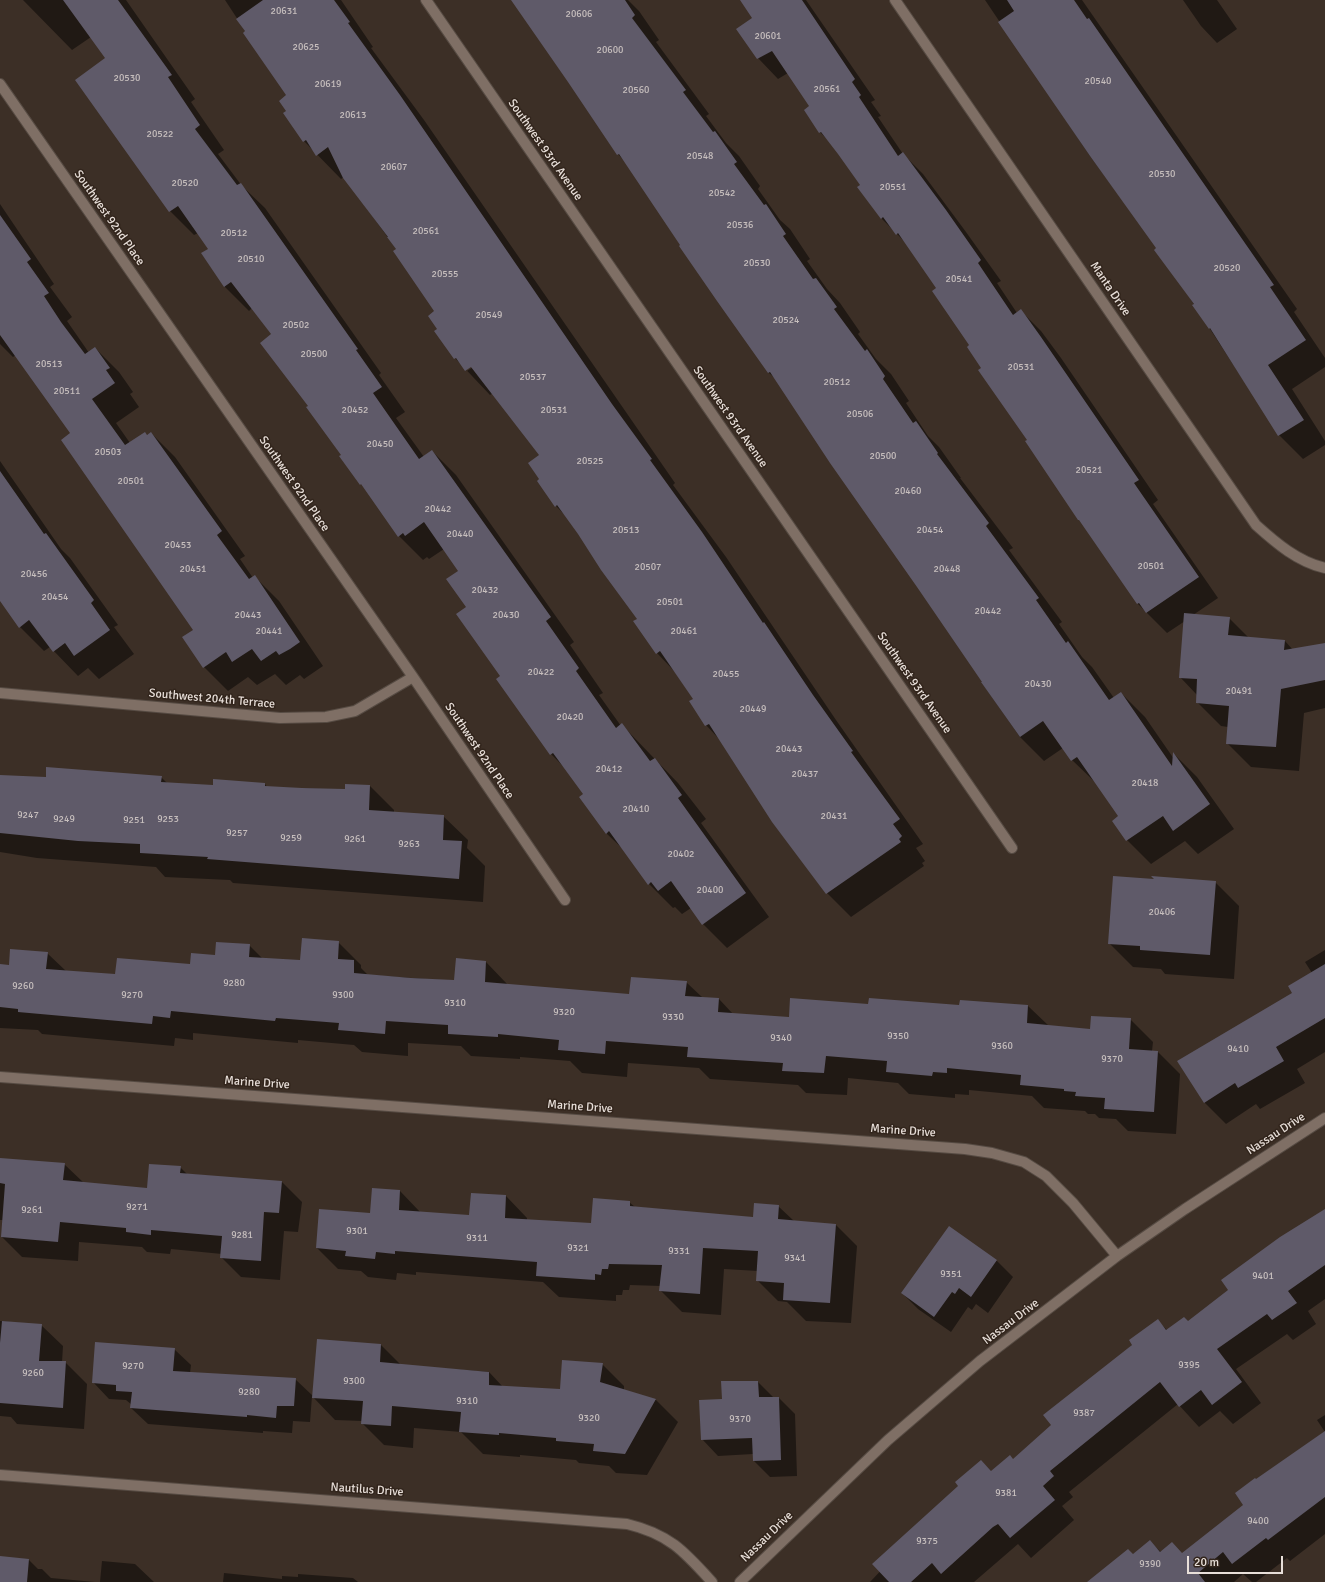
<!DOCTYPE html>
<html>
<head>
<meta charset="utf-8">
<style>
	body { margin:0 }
	#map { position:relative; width:1325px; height:1582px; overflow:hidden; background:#3c2f26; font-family:Signika,sans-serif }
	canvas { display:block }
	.scale { position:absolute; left:1187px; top:1556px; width:96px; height:18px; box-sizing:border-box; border:2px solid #e8dfd9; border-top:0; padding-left:5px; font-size:12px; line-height:14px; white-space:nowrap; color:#e8dfd9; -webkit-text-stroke:3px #32251c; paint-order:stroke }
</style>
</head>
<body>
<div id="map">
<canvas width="1325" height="1582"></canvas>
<div class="scale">20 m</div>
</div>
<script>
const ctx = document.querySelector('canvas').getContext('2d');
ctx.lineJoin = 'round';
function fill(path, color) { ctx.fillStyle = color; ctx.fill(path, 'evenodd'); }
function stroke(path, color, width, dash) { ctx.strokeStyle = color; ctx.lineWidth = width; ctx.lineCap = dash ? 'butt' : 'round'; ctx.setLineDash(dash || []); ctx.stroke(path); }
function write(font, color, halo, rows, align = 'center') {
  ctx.font = font + ' Signika,sans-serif'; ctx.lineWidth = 3; ctx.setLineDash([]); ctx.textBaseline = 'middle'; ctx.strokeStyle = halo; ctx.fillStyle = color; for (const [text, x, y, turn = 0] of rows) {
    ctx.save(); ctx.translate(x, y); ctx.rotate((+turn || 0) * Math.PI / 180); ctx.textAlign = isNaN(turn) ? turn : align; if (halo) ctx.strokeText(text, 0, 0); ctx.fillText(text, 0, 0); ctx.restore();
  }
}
fill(new Path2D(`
	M23,0H126L195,99L191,102L224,150L218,154L242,186L265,208L381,373L379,375L405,412L396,418L424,457L432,451L456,475L574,642L570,645L603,693L599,695L621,726L622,725L678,783L706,819L701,823L769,917L727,948L703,924L691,908L682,914L675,907L673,908L649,884L625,851L606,833L584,794L566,769L551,754L501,676L467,608L460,571L444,549L429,559L427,557L423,560L399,536L366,489L341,457L343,455L310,406L272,335L252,308L249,311L225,287L202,254L209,249L198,233L194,235L170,211L106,58L91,37L72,50Z
	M225,0H341L373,47L371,48L424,120L675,483L673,485L726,557L836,720L923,844L916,848L925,861L922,863L924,866L851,917L827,893L720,740L706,725L694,699L675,672L657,653L638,619L567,517L556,506L539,481L541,479V455L493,393L490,395L455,358L438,330L436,312L397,250L344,177L341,179L304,141L287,111L288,96ZM475,363L476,365L467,371V369Z
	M512,0H628L639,11L659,40L656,42L709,114L706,116L726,143L739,156L760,186L758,189L780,220L790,229L810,259L807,261L827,289L840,303L860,332L858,334L876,359L891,374L909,401L906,403L928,436L939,447L961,478H960L1013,548L1009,550L1062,622L1059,624L1082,657L1092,667L1114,698L1121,693L1145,717L1174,759V754L1197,777L1234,829L1198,854L1185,841L1151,864L1127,840L1120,816L1097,784L1072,760L1063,748L1044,761L1020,737L982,683L983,682L776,379L769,373L680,246L681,245L626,163L618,154L569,81Z
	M741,0H806L875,100L871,102L881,116L878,117L903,154L923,174L966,232L1001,281L997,283L1017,313L1021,311L1041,331L1061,358L1158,500L1153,504L1218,598L1193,615L1229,618L1249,638L1285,641L1293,650L1325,644V708L1304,713L1299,771L1251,767L1227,743L1228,727L1221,726L1197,702V695L1180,677L1185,621L1167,633L1138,604L1084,525L982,368L938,288L906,243L881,218L861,186L832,144L820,132L811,106L788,73L778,79L758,58L754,18Z
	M985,0H1082L1297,309L1294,312L1325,358V367L1292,389L1325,441V445L1303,459L1279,435L1158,249L1090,156Z
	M1183,0H1217L1237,29L1217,43L1201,26Z
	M0,204L54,284L50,287L72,317L67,321L85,347L89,353L95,348L119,372L133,392L130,394L139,407L116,423L130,443L151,433L175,457L245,556L240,559L253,578L255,577L279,601L323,666L304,679L300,675L286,685L275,674L257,685L248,677L228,691L204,667L194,630L72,434L16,355L13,357L0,344Z
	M0,461L61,549L70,558L118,625L114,627L134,654L99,679L88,668L78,676L50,647L44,651L20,627L0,600Z
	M0,776L47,778L161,777L167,783L213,787L265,784L267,787L346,790L370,786L394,810V813L443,816L468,840L467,848L485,866L483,902L233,883L230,880L165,877L156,867L37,858L0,852Z
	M1215,882L1239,906L1234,979L1165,974L1161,969L1133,967L1109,943Z
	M338,942L361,965V968L368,975L455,981L486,962L508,985L630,995L686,982L703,998L719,999L733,1014L790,1018L869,1005L960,1006L961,1001L1028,1006L1049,1026L1091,1030L1130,1019L1153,1042L1152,1051L1158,1052L1180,1074L1176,1134L1128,1131L1116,1119L1099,1118L1095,1114H1088L1085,1111L1044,1108L1032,1096L969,1090V1095L955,1094V1098L909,1094L898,1083L848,1078L847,1095L806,1093L798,1085L710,1079L699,1068L628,1063L627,1077L582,1073L570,1061L520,1057V1059L471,1056L461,1046L408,1043V1056L362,1052L354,1045L298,1040V1043L193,1033V1040L175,1038L174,1046L42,1034L38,1030L0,1028V965L10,966L47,953L66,971L116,975L191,965L249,945L263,959L301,962Z
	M1325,950V1052L1297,1069L1305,1083L1260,1109L1256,1104L1226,1124L1204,1102L1312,973L1305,962Z
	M0,1159L64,1164L84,1183L148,1189L180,1167L187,1174L282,1182L302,1202L298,1232L284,1231L280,1280L241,1277L221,1257L222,1254L171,1249L170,1254L147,1252L142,1247L79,1242L78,1261L22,1257L2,1237L3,1220H0Z
	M400,1191L421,1213L470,1216L506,1196L527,1218V1220L591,1224L629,1202L635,1207L754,1218L778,1206L794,1221L836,1225L857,1246L851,1323L806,1321L787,1302L778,1301L757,1280L758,1271L724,1269L721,1315L682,1312L661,1291V1286L630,1285L629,1290H623L622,1295H616V1301L559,1297L543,1282L416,1272V1275L397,1273L396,1280L368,1277L361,1271L338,1269L317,1248L371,1214Z
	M1325,1210V1299L1308,1311L1316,1324L1293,1340L1287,1334L1236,1369L1261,1403L1233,1424L1220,1411L1199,1427L1178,1404L1069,1492L1073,1497L1062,1506L1074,1520L1031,1558L1018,1544L974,1582H870L960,1487L981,1461L992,1472L1013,1460L1052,1425L1157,1320L1168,1331L1188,1322L1229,1290Z
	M949,1227L997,1261L1013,1277L988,1313L976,1304L972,1310L968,1307L951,1332L918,1309L902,1293Z
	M0,1321L41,1325L63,1346L62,1362H65L87,1384L84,1429L17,1424L11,1417L0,1416Z
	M318,1340L381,1345L401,1365L489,1372L503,1387L561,1391L602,1364L624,1386V1390L656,1400L678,1422L647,1475L616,1473L609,1466L579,1463L576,1460L520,1455V1457L483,1454L461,1432L414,1428L413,1448L384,1445L362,1423V1421L335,1420L312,1396L310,1422L293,1421L292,1433L263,1431V1433L148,1424L131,1408L132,1405L126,1400L109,1399L93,1382L174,1349L191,1365L190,1373L295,1379L313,1396Z
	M758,1382L774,1398H779L795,1414L797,1476L770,1477L754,1461L753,1454L718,1456L702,1439L723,1400Z
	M1325,1415V1432L1317,1420Z
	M1325,1432V1534L1290,1561L1287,1558L1256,1582H1252L1243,1574L1234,1582H1105L1150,1542L1161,1552L1183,1554L1245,1505L1257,1481Z
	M0,1557L29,1560L38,1569H42L51,1578L95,1582H0Z
	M102,1561L135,1564L154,1582H100Z
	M224,1573L282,1579V1576L298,1577V1574L353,1578L358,1582H223Z`), '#0007');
fill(new Path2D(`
	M63,0H118L172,75L168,77L200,125L195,129L237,185L241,183L358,349L356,350L382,387L373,393L419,459L432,450L551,617L546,621L579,668L576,671L616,728L622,723L650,761L655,758L682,795L678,798L746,893L702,925L671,881L658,891L651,882L648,885L609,831L606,834L579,797L583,794L553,753L550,755L496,679L500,676L456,614L466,607L446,579L458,571L424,522L405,536L403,533L398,537L361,484L360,485L339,456L341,455L306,407L308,406L260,343L271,334L231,282L224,287L201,253L208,249L178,206L169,212L75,80L105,58Z
	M263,0H334L350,22L348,23L400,95L612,404L652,459L650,460L702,532L763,623L764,622L813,695L853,751L851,752L900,819L893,824L902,836L899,839L901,842L826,894L772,822L709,724L705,726L689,701L693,699L660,651L656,654L633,621L637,619L601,570L578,534L557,505L555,507L537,481L539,479L528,463L539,455L471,367L465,371L456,358L454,359L434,331L437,329L428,316L434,311L393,251L396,249L387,237H388L343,178L328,147L316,156L306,140L303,142L283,113L286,111L279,101L286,95L243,33L245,31L236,19Z
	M511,0H625L635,15L632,18L686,90L683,92L713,132L715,131L737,162L734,164L764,205L766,204L786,234L783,236L813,279L816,278L837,307L834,309L865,351L867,349L885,376L883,379L913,423L916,421L938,453L937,454L989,523L986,526L1039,598L1036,600L1066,643L1068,641L1109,700L1121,692L1172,766L1173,752L1210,804L1173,831L1163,816L1126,841L1112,821L1118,816L1077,757L1071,761L1043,721L1020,737L981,682H982L917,587L830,463L770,372L768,373L717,301L679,246L680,245L619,154L617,155L568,82Z
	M740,0H802L855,79L852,82L861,95L859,97L898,156L903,152L946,210L981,260L978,263L1013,315L1021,309L1041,337L1139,480L1134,483L1199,577L1146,613L1139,603L1137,604L1079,520H1078L1025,441L1027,440L978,370L981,368L967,347L969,345L932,291L936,288L898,233L896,235L883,217L881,219L857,187L860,185L838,154L821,132L819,133L804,110L809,106L772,51L757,59L736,29L752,18Z
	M1007,0H1074L1087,19L1089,18L1274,285L1270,287L1306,340L1268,365L1304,420L1278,436L1210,328L1209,329L1192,305L1194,304L1154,250L1156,248L1090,156L998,22L1014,11Z
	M0,215L31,259L27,262L49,293L44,296L61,322L85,354L95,347L110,368L106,370L115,383L92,399L125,445L145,432L147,435L151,432L222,531L217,535L249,579L255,575L300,642L290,649L279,655L276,651L261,661L252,649L232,662L226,652L203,668L182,637L193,630L61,440L70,433L0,335Z
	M0,471L44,534L46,533L94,600L91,603L110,630L74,656L65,643L53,652L29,620L19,628L0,601Z
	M1184,613L1230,617L1228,635L1285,640L1284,650L1325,643V680L1281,689L1276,747L1226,744L1229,706L1196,703L1197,679L1179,678Z
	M46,767L162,776L161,782L213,785V779L265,783V786L302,788L345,789V784L370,785L369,810L444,815L443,840L462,841L459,879L207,859L208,857L140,853V844L78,841L0,833V775L46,777Z
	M1113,876L1154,879L1151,876L1216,881L1210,955L1140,950V946L1108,944Z
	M302,938L339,941L338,959L354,960V973L411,978L454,980L456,958L486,961L485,982L629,994L631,977L687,981L685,996L719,998L718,1012L789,1017L790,998L868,1004L869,998L959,1005L960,1000L1028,1005L1027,1023L1090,1029L1091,1016L1131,1018L1129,1049L1158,1051L1154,1112L1104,1109L1105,1098L1075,1096L1076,1092L1064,1091V1089L1020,1085L1021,1075L947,1068V1073L933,1072L932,1076L886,1072L887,1061L826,1056L824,1073L782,1071L783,1063L687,1057L688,1047L606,1041L605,1054L558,1050L559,1040L498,1034V1037L448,1034V1025L386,1021L385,1034L338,1030L339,1023L276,1018L275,1021L171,1011L170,1018L153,1016L152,1024L18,1012V1009L0,1007V964L9,965L10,949L48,952L46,969L115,974L117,958L190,964L191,953L215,955L216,942L250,944L249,957L300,960Z
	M1325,964V1018L1276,1047L1284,1061L1238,1088L1235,1083L1204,1103L1177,1061L1292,993L1288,986Z
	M0,1158L65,1163L63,1180L147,1188L149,1164L181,1166L180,1173L282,1181L279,1213L264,1212L261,1261L220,1258L222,1236L151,1230V1235L126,1232V1228L60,1222L58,1242L1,1237L5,1184L0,1183Z
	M372,1188L400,1190L399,1210L469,1215L471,1193L506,1195L505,1218L591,1223L593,1198L630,1201V1206L753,1217L754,1203L779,1205L778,1219L836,1224L830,1303L783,1300L784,1283L756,1281L758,1251L703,1248L700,1294L659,1291L662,1265L609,1264L608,1269H602L601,1275L595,1274V1280L536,1276L537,1262L395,1251V1254L376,1252L375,1259L345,1256L346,1251L316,1248L319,1209L370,1213Z
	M1325,1209V1265L1288,1291L1297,1303L1272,1320L1267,1314L1217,1349L1242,1382L1212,1405L1201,1390L1179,1407L1160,1382L1050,1471L1054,1476L1043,1486L1055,1500L1010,1538L998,1524L993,1527L941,1574L932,1563L911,1582H889L872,1564L958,1486L955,1482L981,1460L991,1471L1010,1455L1013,1459L1051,1425L1043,1415L1132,1345L1129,1340L1158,1319L1166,1330L1184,1317L1188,1321L1228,1290L1221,1280L1280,1237Z
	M949,1226L997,1260L971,1297L959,1288L955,1294L952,1292L934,1317L901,1293Z
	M2,1321L42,1324L39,1361H66L63,1408L0,1403V1343Z
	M317,1339L381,1344L380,1362L489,1372V1385L560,1389L562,1360L603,1363L600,1382L656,1399L625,1454L593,1451L594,1444L556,1441V1438L499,1433V1435L459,1432L461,1412L392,1406L391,1426L361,1424L363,1401L312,1398Z
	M95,1342L175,1348L173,1371L296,1378L294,1406H277L276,1418L247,1415V1417L130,1408L132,1392L116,1391V1385L92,1383Z
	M721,1381H758L759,1397H779L781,1460L753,1461L752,1438L701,1440L699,1400L722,1399Z
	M1325,1431V1497L1268,1540L1266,1538L1232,1564L1223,1552L1198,1573L1205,1582H1087L1128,1549L1133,1554L1150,1540L1160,1552L1172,1542L1182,1553L1243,1505L1235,1493L1255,1478L1256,1479Z
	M0,1556L29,1559L27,1582H0Z`), '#5f5a69');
const minor = new Path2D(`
	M426,0L1012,848
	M895,0L1256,525C1276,543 1298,562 1325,568
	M0,84L413,677L565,900
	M0,693L280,718L326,717L355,711L413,677
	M0,1077L965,1149L992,1153L1024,1162L1046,1176L1073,1203L1117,1256
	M0,1475L627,1524C669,1534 684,1551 712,1582
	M740,1582L888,1440L980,1361L1117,1256L1185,1209L1325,1118`);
stroke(minor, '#564b43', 12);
stroke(minor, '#7f6f65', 10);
write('10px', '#c6bebd', null, [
	["20631",284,11],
	["20606",579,14],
	["20601",768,36],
	["20625",306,47],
	["20600",610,50],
	["20530",127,78],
	["20540",1098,81],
	["20619",328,84],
	["20561",827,89],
	["20560",636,90],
	["20613",353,115],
	["20522",160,134],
	["20548",700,156],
	["20607",394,167],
	["20530",1162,174],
	["20520",185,183],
	["20551",893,187],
	["20542",722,193],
	["20536",740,225],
	["20561",426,231],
	["20512",234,233],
	["20510",251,259],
	["20530",757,263],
	["20520",1227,268],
	["20555",445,274],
	["20541",959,279],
	["20549",489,315],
	["20524",786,320],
	["20502",296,325],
	["20500",314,354],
	["20513",49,364],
	["20531",1021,367],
	["20537",533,377],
	["20512",837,382],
	["20511",67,391],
	["20452",355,410],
	["20531",554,410],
	["20506",860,414],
	["20450",380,444],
	["20503",108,452],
	["20500",883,456],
	["20525",590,461],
	["20521",1089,470],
	["20501",131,481],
	["20460",908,491],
	["20442",438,509],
	["20513",626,530],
	["20454",930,530],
	["20440",460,534],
	["20453",178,545],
	["20501",1151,566],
	["20507",648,567],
	["20451",193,569],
	["20448",947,569],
	["20456",34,574],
	["20432",485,590],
	["20454",55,597],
	["20501",670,602],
	["20442",988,611],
	["20443",248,615],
	["20430",506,615],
	["20441",269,631],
	["20461",684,631],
	["20422",541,672],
	["20455",726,674],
	["20430",1038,684],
	["20491",1239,691],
	["20449",753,709],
	["20420",570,717],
	["20443",789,749],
	["20412",609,769],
	["20437",805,774],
	["20418",1145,783],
	["20410",636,809],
	["9247",28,815],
	["20431",834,816],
	["9249",64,819],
	["9253",168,819],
	["9251",134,820],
	["9257",237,833],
	["9259",291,838],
	["9261",355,839],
	["9263",409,844],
	["20402",681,854],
	["20400",710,890],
	["20406",1162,912],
	["9280",234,983],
	["9260",23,986],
	["9270",132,995],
	["9300",343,995],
	["9310",455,1003],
	["9320",564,1012],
	["9330",673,1017],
	["9350",898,1036],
	["9340",781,1038],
	["9360",1002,1046],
	["9410",1238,1049],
	["9370",1112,1059],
	["9271",137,1207],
	["9261",32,1210],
	["9301",357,1231],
	["9281",242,1235],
	["9311",477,1238],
	["9321",578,1248],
	["9331",679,1251],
	["9341",795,1258],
	["9351",951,1274],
	["9401",1263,1276],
	["9395",1189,1365],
	["9270",133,1366],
	["9260",33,1373],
	["9300",354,1381],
	["9280",249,1392],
	["9310",467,1401],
	["9387",1084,1413],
	["9320",589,1418],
	["9370",740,1419],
	["9381",1006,1493],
	["9400",1258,1521],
	["9375",927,1541],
	["9390",1150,1564]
]);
write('12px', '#e8dfd9', '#32251c', [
	["Southwest 93rd Avenue",545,150,55],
	["Southwest 92nd Place",109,218,55],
	["Manta Drive",1110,289,56],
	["Southwest 93rd Avenue",730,417,55],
	["Southwest 92nd Place",294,484,55],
	["Southwest 93rd Avenue",914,683,55],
	["Southwest 204th Terrace",212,699,5],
	["Southwest 92nd Place",479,751,56],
	["Marine Drive",257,1083,4],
	["Marine Drive",580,1107,4],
	["Marine Drive",903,1131,4],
	["Nassau Drive",1276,1134,-33],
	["Nassau Drive",1011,1322,-37],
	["Nautilus Drive",367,1490,4],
	["Nassau Drive",767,1537,-44]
]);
</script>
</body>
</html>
